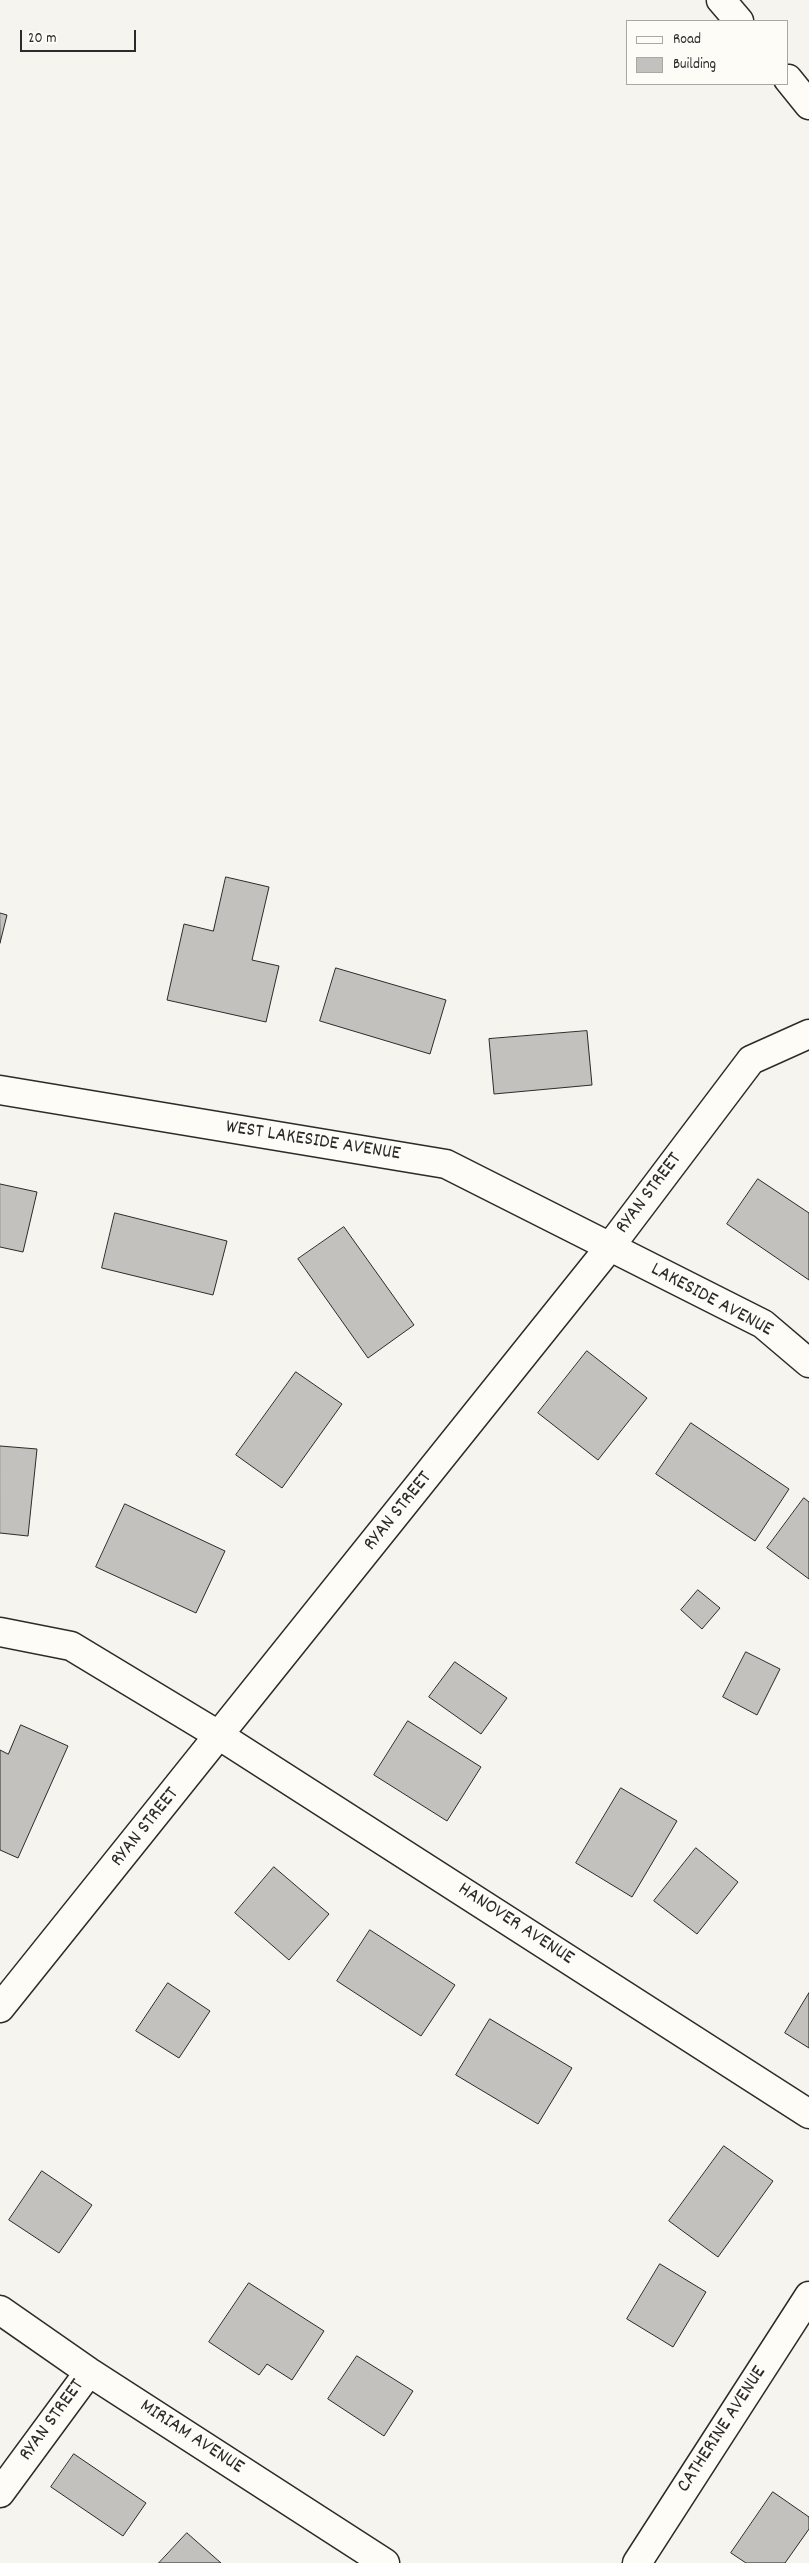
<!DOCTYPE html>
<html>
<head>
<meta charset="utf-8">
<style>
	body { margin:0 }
	#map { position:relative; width:809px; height:2563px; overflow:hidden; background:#f5f4ef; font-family:Dekko,sans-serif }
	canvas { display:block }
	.legend { position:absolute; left:626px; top:20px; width:162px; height:65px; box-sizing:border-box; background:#fdfcf7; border:1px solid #a9a8a5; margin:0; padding:6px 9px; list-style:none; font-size:15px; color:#2b2b2b }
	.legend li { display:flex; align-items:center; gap:10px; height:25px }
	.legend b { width:25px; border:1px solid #a9a8a5 }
	.scale { position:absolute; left:20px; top:30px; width:116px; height:22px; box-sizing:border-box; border:2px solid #2b2b2b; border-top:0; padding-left:6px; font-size:15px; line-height:18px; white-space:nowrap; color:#2b2b2b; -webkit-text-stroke:4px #fdfcf7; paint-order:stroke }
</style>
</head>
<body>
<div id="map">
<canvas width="809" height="2563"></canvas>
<ul class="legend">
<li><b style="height:6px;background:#fdfcf7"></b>Road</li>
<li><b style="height:14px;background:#c2c1be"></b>Building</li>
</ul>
<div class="scale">20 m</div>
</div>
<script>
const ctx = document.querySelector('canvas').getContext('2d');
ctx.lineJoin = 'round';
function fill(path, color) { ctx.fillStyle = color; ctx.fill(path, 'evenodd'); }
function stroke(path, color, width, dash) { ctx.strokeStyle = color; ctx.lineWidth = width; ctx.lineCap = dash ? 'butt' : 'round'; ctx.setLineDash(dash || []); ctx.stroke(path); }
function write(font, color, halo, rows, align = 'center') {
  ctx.font = font + ' Dekko,sans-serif'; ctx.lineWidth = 5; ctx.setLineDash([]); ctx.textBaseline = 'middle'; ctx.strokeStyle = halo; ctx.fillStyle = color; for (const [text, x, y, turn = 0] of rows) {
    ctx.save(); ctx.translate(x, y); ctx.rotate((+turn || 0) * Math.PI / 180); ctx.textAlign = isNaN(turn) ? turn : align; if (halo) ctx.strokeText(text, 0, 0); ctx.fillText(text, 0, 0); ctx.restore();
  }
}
const building = new Path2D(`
	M226,877L269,887L252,960L279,966L266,1022L167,1000L184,924L213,931Z
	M0,913L7,915L0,943Z
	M336,968L446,1000L430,1054L320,1021Z
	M587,1031L592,1085L494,1094L489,1039Z
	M758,1179L809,1213V1280L727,1224Z
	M0,1184L37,1192L23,1252L0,1247Z
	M115,1213L227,1241L213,1295L102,1268Z
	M344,1227L414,1325L368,1358L298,1259Z
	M587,1351L647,1398L598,1460L538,1413Z
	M296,1372L342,1404L282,1488L236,1455Z
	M691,1423L789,1489L755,1541L656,1474Z
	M0,1446L37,1449L28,1536L0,1533Z
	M804,1498L809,1502V1579L767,1548Z
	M125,1504L225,1551L196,1613L96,1567Z
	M698,1590L720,1608L702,1629L681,1610Z
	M746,1652L780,1669L757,1715L723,1697Z
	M455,1662L507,1698L481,1734L429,1697Z
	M408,1721L481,1767L447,1821L374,1775Z
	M21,1725L68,1746L18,1858L0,1850V1750L8,1754Z
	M621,1788L677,1821L632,1897L576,1863Z
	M696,1848L738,1882L697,1934L654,1901Z
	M274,1867L329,1914L289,1960L235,1913Z
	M370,1930L455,1985L421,2036L337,1981Z
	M168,1983L210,2011L179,2058L136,2031Z
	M809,1993V2048L785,2033Z
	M490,2019L572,2068L538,2124L456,2075Z
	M724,2146L773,2181L718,2257L669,2221Z
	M42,2171L92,2205L59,2253L9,2220Z
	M660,2264L706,2292L673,2347L627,2319Z
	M249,2283L324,2331L292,2380L267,2364L259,2375L209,2342Z
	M357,2356L413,2391L384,2436L328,2399Z
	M74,2454L146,2503L123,2536L51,2487Z
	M773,2492L809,2517V2529L785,2563H746L731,2553Z
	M187,2533L221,2563H159Z`);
fill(building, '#c2c1be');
stroke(building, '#2b2b2b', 1);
const minor = new Path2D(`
	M721,0L739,21
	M788,79L809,105
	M0,1090L446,1164L763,1324L809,1363
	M0,1632L71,1646L220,1736L809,2114
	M0,2008L609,1248L751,1060L809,1034
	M0,2310L89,2372L385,2563
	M0,2493L89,2372
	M637,2563L809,2296`);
stroke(minor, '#2b2b2b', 31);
stroke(minor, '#fdfcf7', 28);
write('20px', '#2b2b2b', '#fdfcf7', [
	["WEST LAKESIDE AVENUE",313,1142,9],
	["RYAN STREET",650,1194,-53],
	["LAKESIDE AVENUE",711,1301,28],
	["RYAN STREET",399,1512,-51],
	["RYAN STREET",146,1828,-51],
	["HANOVER AVENUE",515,1925,33],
	["RYAN STREET",53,2421,-54],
	["CATHERINE AVENUE",723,2430,-57],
	["MIRIAM AVENUE",191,2438,33]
]);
</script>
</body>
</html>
